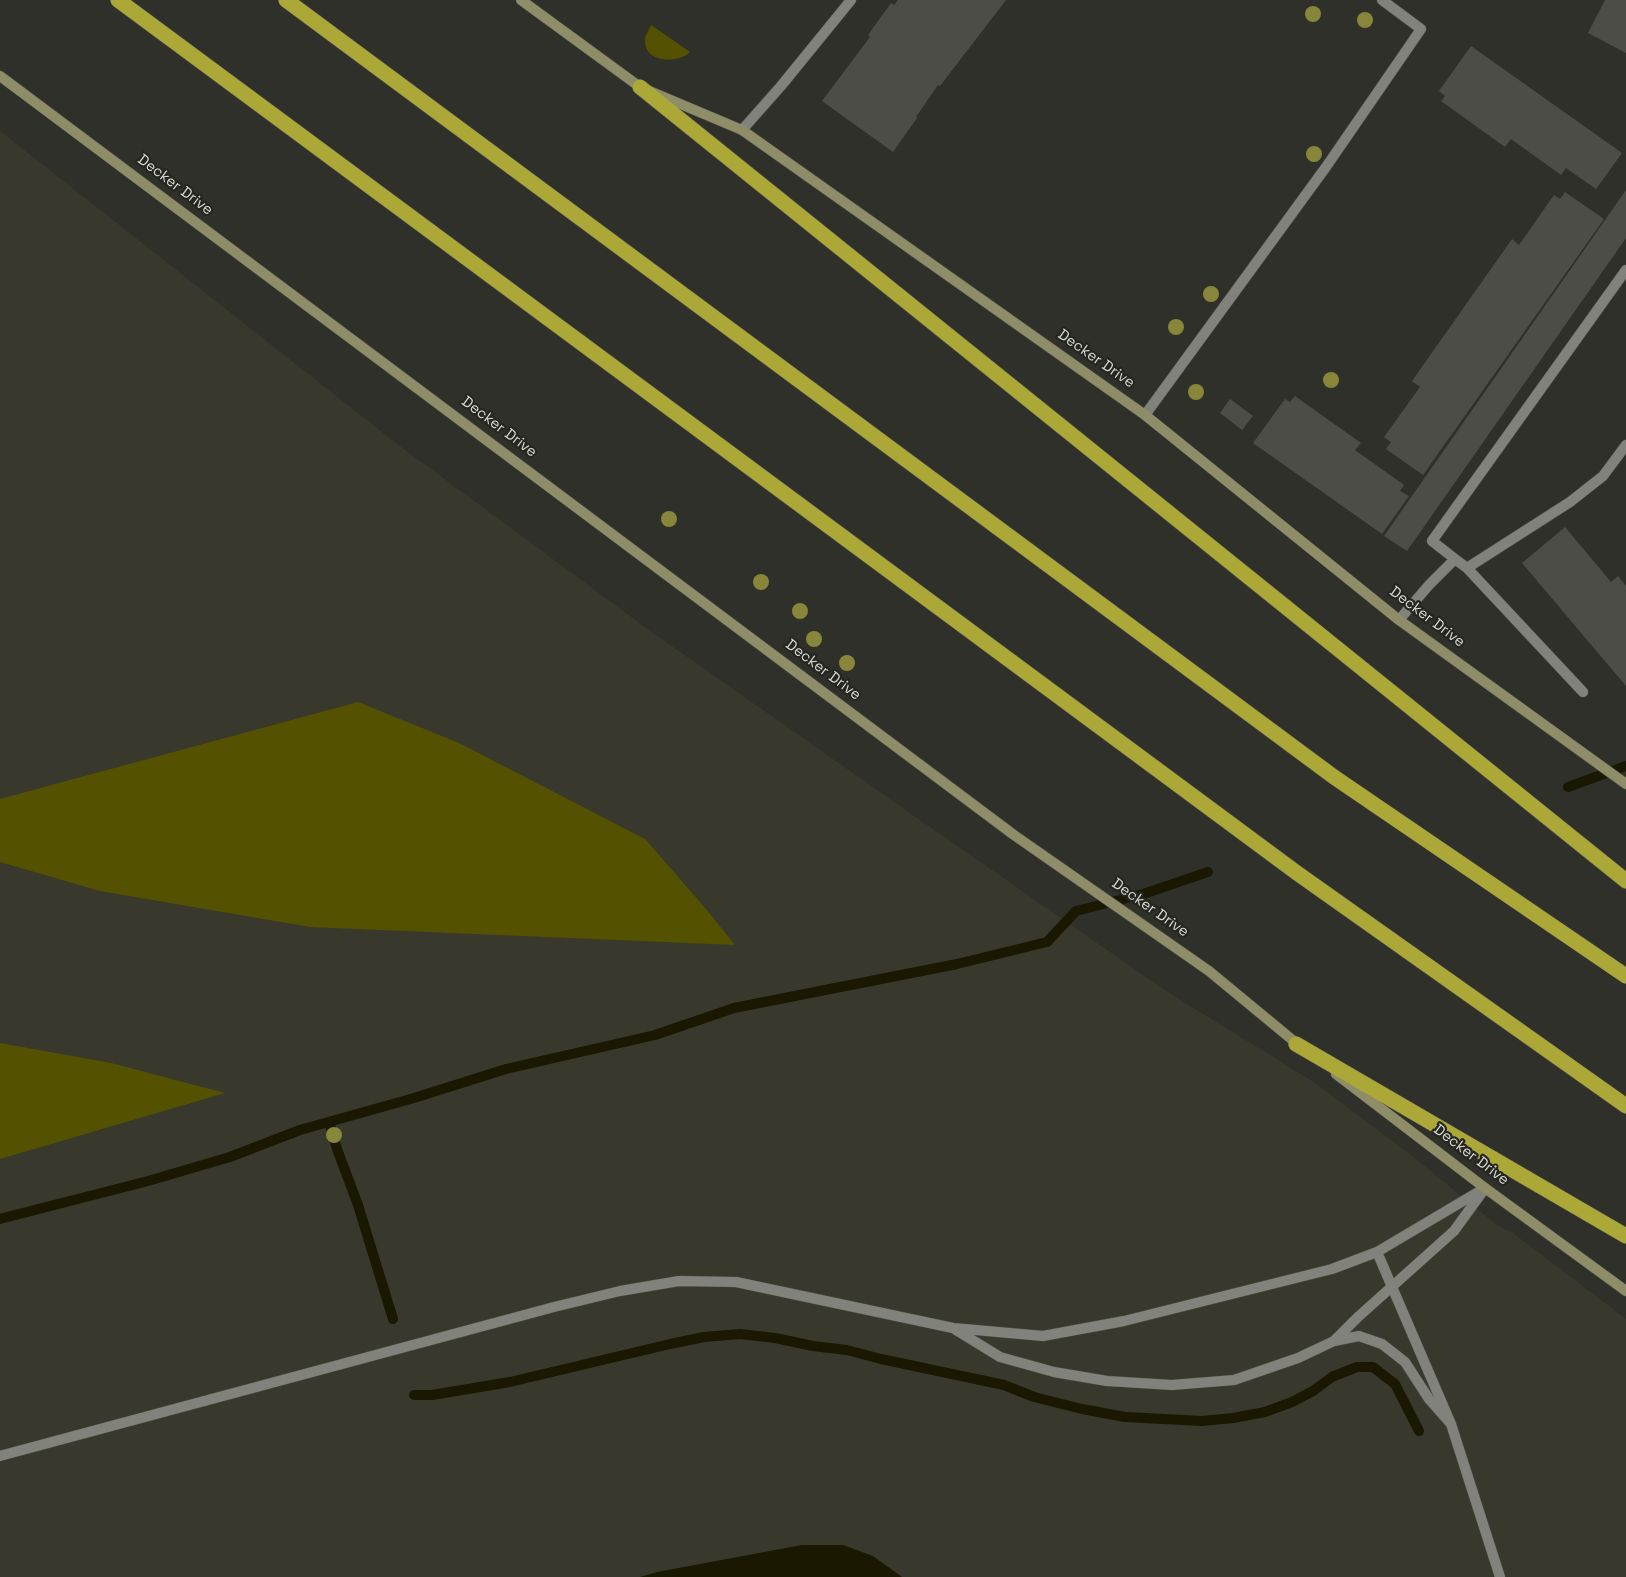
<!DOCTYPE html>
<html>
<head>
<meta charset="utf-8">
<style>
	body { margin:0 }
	canvas { display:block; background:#30302a }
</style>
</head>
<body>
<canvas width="1626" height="1577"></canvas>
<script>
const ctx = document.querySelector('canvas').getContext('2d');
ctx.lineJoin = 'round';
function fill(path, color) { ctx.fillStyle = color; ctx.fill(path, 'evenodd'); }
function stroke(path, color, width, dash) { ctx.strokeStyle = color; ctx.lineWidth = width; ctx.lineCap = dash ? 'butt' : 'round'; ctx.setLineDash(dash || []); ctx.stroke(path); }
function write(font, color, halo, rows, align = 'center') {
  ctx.font = font + ' "Space Grotesk",sans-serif'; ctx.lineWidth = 4.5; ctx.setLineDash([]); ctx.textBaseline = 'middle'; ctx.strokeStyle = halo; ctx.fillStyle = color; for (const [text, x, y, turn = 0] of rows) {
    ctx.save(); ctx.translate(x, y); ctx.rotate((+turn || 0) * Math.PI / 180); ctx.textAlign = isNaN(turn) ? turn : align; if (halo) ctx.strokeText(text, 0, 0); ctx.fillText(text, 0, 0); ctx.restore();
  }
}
fill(new Path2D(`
	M0,131L397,444L653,633L917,818L1166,991L1312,1081L1412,1156L1498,1226L1513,1233L1626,1319V1577H0Z`), '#38382c');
fill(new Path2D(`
	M651,25L690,52C678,64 644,63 645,40C645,35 649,30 651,25Z
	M358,702L459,743L645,839L706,909L735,945L310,927L100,891L0,862V799Z
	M0,1043L111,1063L225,1093L0,1159Z`), '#545201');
fill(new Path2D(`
	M802,1545H843L873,1556L902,1577H640L657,1572Z`), '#1a1800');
stroke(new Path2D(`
	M1568,787L1626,766
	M329,1122L337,1149L358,1205L393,1319
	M0,1219L148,1181L230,1157L300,1130L414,1098L506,1069L655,1035L734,1008L957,964L1047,942L1076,911L1143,894L1208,872
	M414,1395H432L510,1382L670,1344L704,1337L740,1334L775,1338L813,1346L847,1350L881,1359L1004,1385L1034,1397L1082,1409L1125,1417L1202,1421L1233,1418L1265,1412L1292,1402L1313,1391L1332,1377L1357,1367H1373L1395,1384L1419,1431`), '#1a1800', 10);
fill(new Path2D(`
	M898,0H1006L940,86L938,85L916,117L917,118L893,152L822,101L870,37L868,35L891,3L894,5Z
	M1605,0H1626V53L1588,33Z
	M1471,46L1622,153L1596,189L1566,168L1561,175L1511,139L1505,147L1441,101L1445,96L1439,91Z
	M1626,190V238L1407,551L1384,536Z
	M1565,192L1604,219L1423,475L1386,449L1391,442L1384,437L1420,387L1412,381L1512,239L1519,245L1554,195L1560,199Z
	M1295,396L1361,443L1355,450L1404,485L1400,491L1409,496L1382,534L1253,443L1285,399L1290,402Z
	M1230,399L1253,416L1242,430L1220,413Z
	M1565,527L1611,582L1618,576L1626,586V686L1522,563Z`), '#4d4d47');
const service = new Path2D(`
	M742,130L781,86L851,0
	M1145,415L1326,167L1421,29L1382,0
	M1455,559L1432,541L1626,270
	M1467,568L1583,692
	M1399,620L1429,585L1455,559L1467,568L1570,502L1603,476L1626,445
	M1377,1252L1451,1424L1500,1577
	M956,1330L1000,1357L1054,1372L1107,1381L1172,1385L1234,1380L1298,1358L1334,1341L1359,1336L1382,1344L1405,1362L1429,1399L1451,1424
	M1334,1341L1358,1317L1454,1231L1483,1191
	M0,1456L554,1307L620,1291L679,1281L736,1282L953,1328L1043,1336L1124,1321L1332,1269L1377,1252L1485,1188`);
const secondary = new Path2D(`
	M521,0L640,87L742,130L1145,415L1399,620L1626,784
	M0,76L1014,835L1209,971L1301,1047
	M1336,1074L1485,1188L1626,1291`);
const motorway = new Path2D(`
	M118,0L1297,873L1626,1106
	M286,0L1334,777L1626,976
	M640,87L1626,881
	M1296,1044L1626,1236`);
stroke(service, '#4d4d49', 11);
stroke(secondary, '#4d4d49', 11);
stroke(motorway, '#4d4d49', 16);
stroke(service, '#82827c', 10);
stroke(secondary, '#8e8d68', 10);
stroke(motorway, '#aba838', 15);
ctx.fillStyle = '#87863a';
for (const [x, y] of [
	[1313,14],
	[1365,20],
	[1314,154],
	[1211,294],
	[1176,327],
	[1331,380],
	[1196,392],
	[669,519],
	[761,582],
	[800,611],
	[814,639],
	[847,663],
	[334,1135]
]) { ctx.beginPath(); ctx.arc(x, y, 8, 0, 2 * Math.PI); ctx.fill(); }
write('15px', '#d7d7d3', '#262621', [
	["Decker Drive",175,185,37],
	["Decker Drive",1096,359,35],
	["Decker Drive",499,427,37],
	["Decker Drive",1427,617,37],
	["Decker Drive",823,670,37],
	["Decker Drive",1150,908,35],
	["Decker Drive",1471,1155,37]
]);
</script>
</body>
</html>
